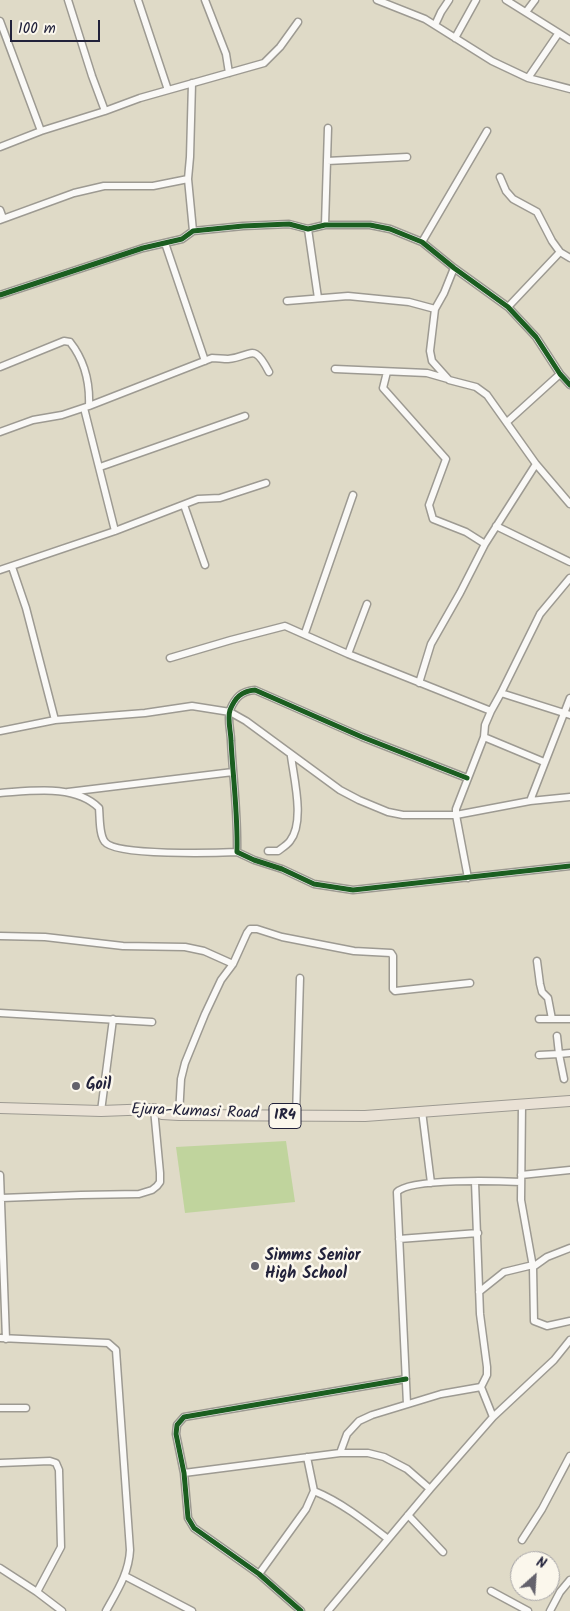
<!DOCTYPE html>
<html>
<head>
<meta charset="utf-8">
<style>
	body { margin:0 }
	#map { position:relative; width:570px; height:1611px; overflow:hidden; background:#dfdac7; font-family:Kalam,sans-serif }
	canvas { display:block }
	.north { position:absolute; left:510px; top:1551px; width:50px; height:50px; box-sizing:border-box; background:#fbf7ec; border:1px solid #a4a2a5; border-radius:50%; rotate:26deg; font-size:14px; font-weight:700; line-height:20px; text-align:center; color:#22223b }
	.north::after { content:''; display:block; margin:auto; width:18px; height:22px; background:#64626c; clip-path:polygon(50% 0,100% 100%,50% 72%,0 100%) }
	.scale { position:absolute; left:10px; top:20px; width:90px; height:22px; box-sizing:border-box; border:2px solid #22223b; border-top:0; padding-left:6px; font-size:15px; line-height:18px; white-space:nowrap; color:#22223b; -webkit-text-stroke:4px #fbf7ec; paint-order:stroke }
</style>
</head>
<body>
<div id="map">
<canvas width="570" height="1611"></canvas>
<div class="north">N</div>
<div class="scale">100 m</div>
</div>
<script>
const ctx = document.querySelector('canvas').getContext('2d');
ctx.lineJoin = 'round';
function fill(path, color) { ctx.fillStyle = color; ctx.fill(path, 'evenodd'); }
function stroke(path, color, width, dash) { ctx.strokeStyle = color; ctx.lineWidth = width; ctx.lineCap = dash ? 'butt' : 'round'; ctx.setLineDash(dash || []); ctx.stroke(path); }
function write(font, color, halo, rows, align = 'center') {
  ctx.font = font + ' Kalam,sans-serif'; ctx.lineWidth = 5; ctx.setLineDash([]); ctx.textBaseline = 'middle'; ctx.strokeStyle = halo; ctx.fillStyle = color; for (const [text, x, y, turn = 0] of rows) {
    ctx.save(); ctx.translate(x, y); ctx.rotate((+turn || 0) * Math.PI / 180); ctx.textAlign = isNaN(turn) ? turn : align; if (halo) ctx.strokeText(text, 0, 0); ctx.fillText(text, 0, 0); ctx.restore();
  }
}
fill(new Path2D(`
	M286,1141L295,1202L185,1213L176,1147Z`), '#c0d49d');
const street = new Path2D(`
	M68,0L92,76L105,111
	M138,0L168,90
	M205,0L226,54L229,73
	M377,0L425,19L492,61L528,78L570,89
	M506,0L570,40
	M526,12L535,0
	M0,21L41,131
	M435,25L441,12L449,0
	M455,38L476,0
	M528,78L558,34
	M192,83L190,157L188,179L193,231
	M0,147L41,131L105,111L140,98L264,63L280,47L298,22
	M327,161L407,157
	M500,177L506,191L513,199L537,212L552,241L560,252L570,258
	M0,210L3,218
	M0,220L74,193L104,186H153L188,179
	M325,225L328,128
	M308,229L318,298
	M422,242L487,131
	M165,243L205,361
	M454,268L444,293L435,309L430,351L432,361L449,380L476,387L487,395L536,464L570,504
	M0,295L143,248L182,239L193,231L243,226L289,224L308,229L325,225H370L390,229L422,242L454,268L508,307L536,337L560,374L570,385
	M287,301L348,296L409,302L435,309
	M508,307L560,252
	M0,367L64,341L70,342C85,361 90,382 89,406
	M335,369L427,373L448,379
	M387,372L383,388L446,459L429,505L433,519L466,532L485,544
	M84,408L115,531
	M507,422L560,374
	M0,432L33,420L62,415L89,406L212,358C217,358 223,359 228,359C252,357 253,341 269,372
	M100,467L245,416
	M184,505L205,565
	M496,526L570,562
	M12,567L26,608L55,720
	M0,570L115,531L198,499L220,498L266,483
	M305,633L353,495
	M348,654L367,604
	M170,658L231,640L285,626L348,654L491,711
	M419,683L431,644L460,593L485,544L536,464
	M501,693L570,715
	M0,731L55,720L145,713L192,706L230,712L246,721L340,790L359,800L388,812L403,815H456L530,801L570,797
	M484,737L544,762
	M467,778L362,737L255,690C241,691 235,698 230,710C227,719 231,732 231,741C233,778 238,815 237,852L254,860L282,869L314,884L353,890L570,866
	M68,792L233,772
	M0,793C32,791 75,784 99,808C100,818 99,835 105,842C115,856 217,853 237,852
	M530,801L570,698
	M268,851H278C282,848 287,845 290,841C305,822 294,779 291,756
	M468,878L456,815V809L484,737L485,725L491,711L501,693L540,614L570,578
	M0,936L45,937L123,946L185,947L204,951L233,964
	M537,961L540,984L542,992L548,998L552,1019
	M0,1013L152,1022
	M539,1019H570
	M539,1055L559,1054L557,1036
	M564,1079L559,1054L570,1053
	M522,1104L521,1200L533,1267L534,1321L547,1326L570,1321
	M101,1111L113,1019
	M422,1111L431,1183
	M179,1115L181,1079L185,1063L205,1014L221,980L233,964L247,933L250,929H257L282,937L354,951L391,953L393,956V989L395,991L470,983
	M296,1117L300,978
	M0,1175L6,1339
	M521,1175L570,1170
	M475,1182L480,1314L487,1367V1375L481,1387
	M1,1198L81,1195L139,1194L152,1190L157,1186L160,1182V1173L154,1109
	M399,1239L478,1233
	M533,1267L547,1257L570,1248
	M479,1292L504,1272L533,1265
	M0,1338L108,1343L116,1350L130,1550C129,1573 117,1591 106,1611
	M407,1404L397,1192C410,1178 499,1181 521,1182
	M0,1408H26
	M340,1453L347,1434L359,1421L372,1415L441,1394L481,1387L493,1417
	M0,1463L50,1461L56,1463L59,1470L61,1547L37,1592
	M184,1473L340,1453H368L384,1457L407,1469L430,1489
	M314,1491C341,1502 365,1521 388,1539
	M408,1515L443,1552
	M522,1540L542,1509L570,1456
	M0,1568L37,1592L62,1611
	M259,1574L306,1509L314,1491L307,1457
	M125,1576L192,1611
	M491,1591L528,1611
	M301,1611L259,1574L194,1528L188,1518L184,1473L176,1434L177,1425L184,1417L406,1379
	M328,1611L430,1489L493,1417L554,1360L570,1340
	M550,1611L560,1592L570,1580`);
const primary = new Path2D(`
	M0,1108L101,1111L154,1109L162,1114L179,1115L365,1116L570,1101`);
stroke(street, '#9d9a92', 9);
stroke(primary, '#9d9a92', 12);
stroke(street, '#faf9f7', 6);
stroke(primary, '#e9e1d5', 10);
stroke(new Path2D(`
	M0,295L143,248L182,239L193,231L243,226L289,224L308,229L325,225H370L390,229L422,242L454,268L508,307L536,337L560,374L570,385
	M467,778L362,737L255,690C241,691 235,698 230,710C227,719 231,732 231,741C233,778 238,815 237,852L254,860L282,869L314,884L353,890L570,866
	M301,1611L259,1574L194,1528L188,1518L184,1473L176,1434L177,1425L184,1417L406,1379`), '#1b5e20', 5);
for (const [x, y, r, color] of [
	[76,1086,5,"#64626c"],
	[255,1266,5,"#64626c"]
]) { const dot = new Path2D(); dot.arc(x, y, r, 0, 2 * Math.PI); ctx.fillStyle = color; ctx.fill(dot); stroke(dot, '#fbf7ec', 2); }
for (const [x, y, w] of [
	[285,1116,32]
]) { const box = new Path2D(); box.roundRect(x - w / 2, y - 12.5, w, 25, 4); ctx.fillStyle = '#fbf7ec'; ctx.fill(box); stroke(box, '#22223b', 1); }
write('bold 15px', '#22223b', null, [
	["IR4",285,1116]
]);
write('bold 16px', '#22223b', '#fbf7ec', [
	["Goil",86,1086],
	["Simms Senior",265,1257],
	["High School",265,1275]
], 'left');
write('16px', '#22223b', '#fbf7ec', [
	["Ejura-Kumasi Road",195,1113,2]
]);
</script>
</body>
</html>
